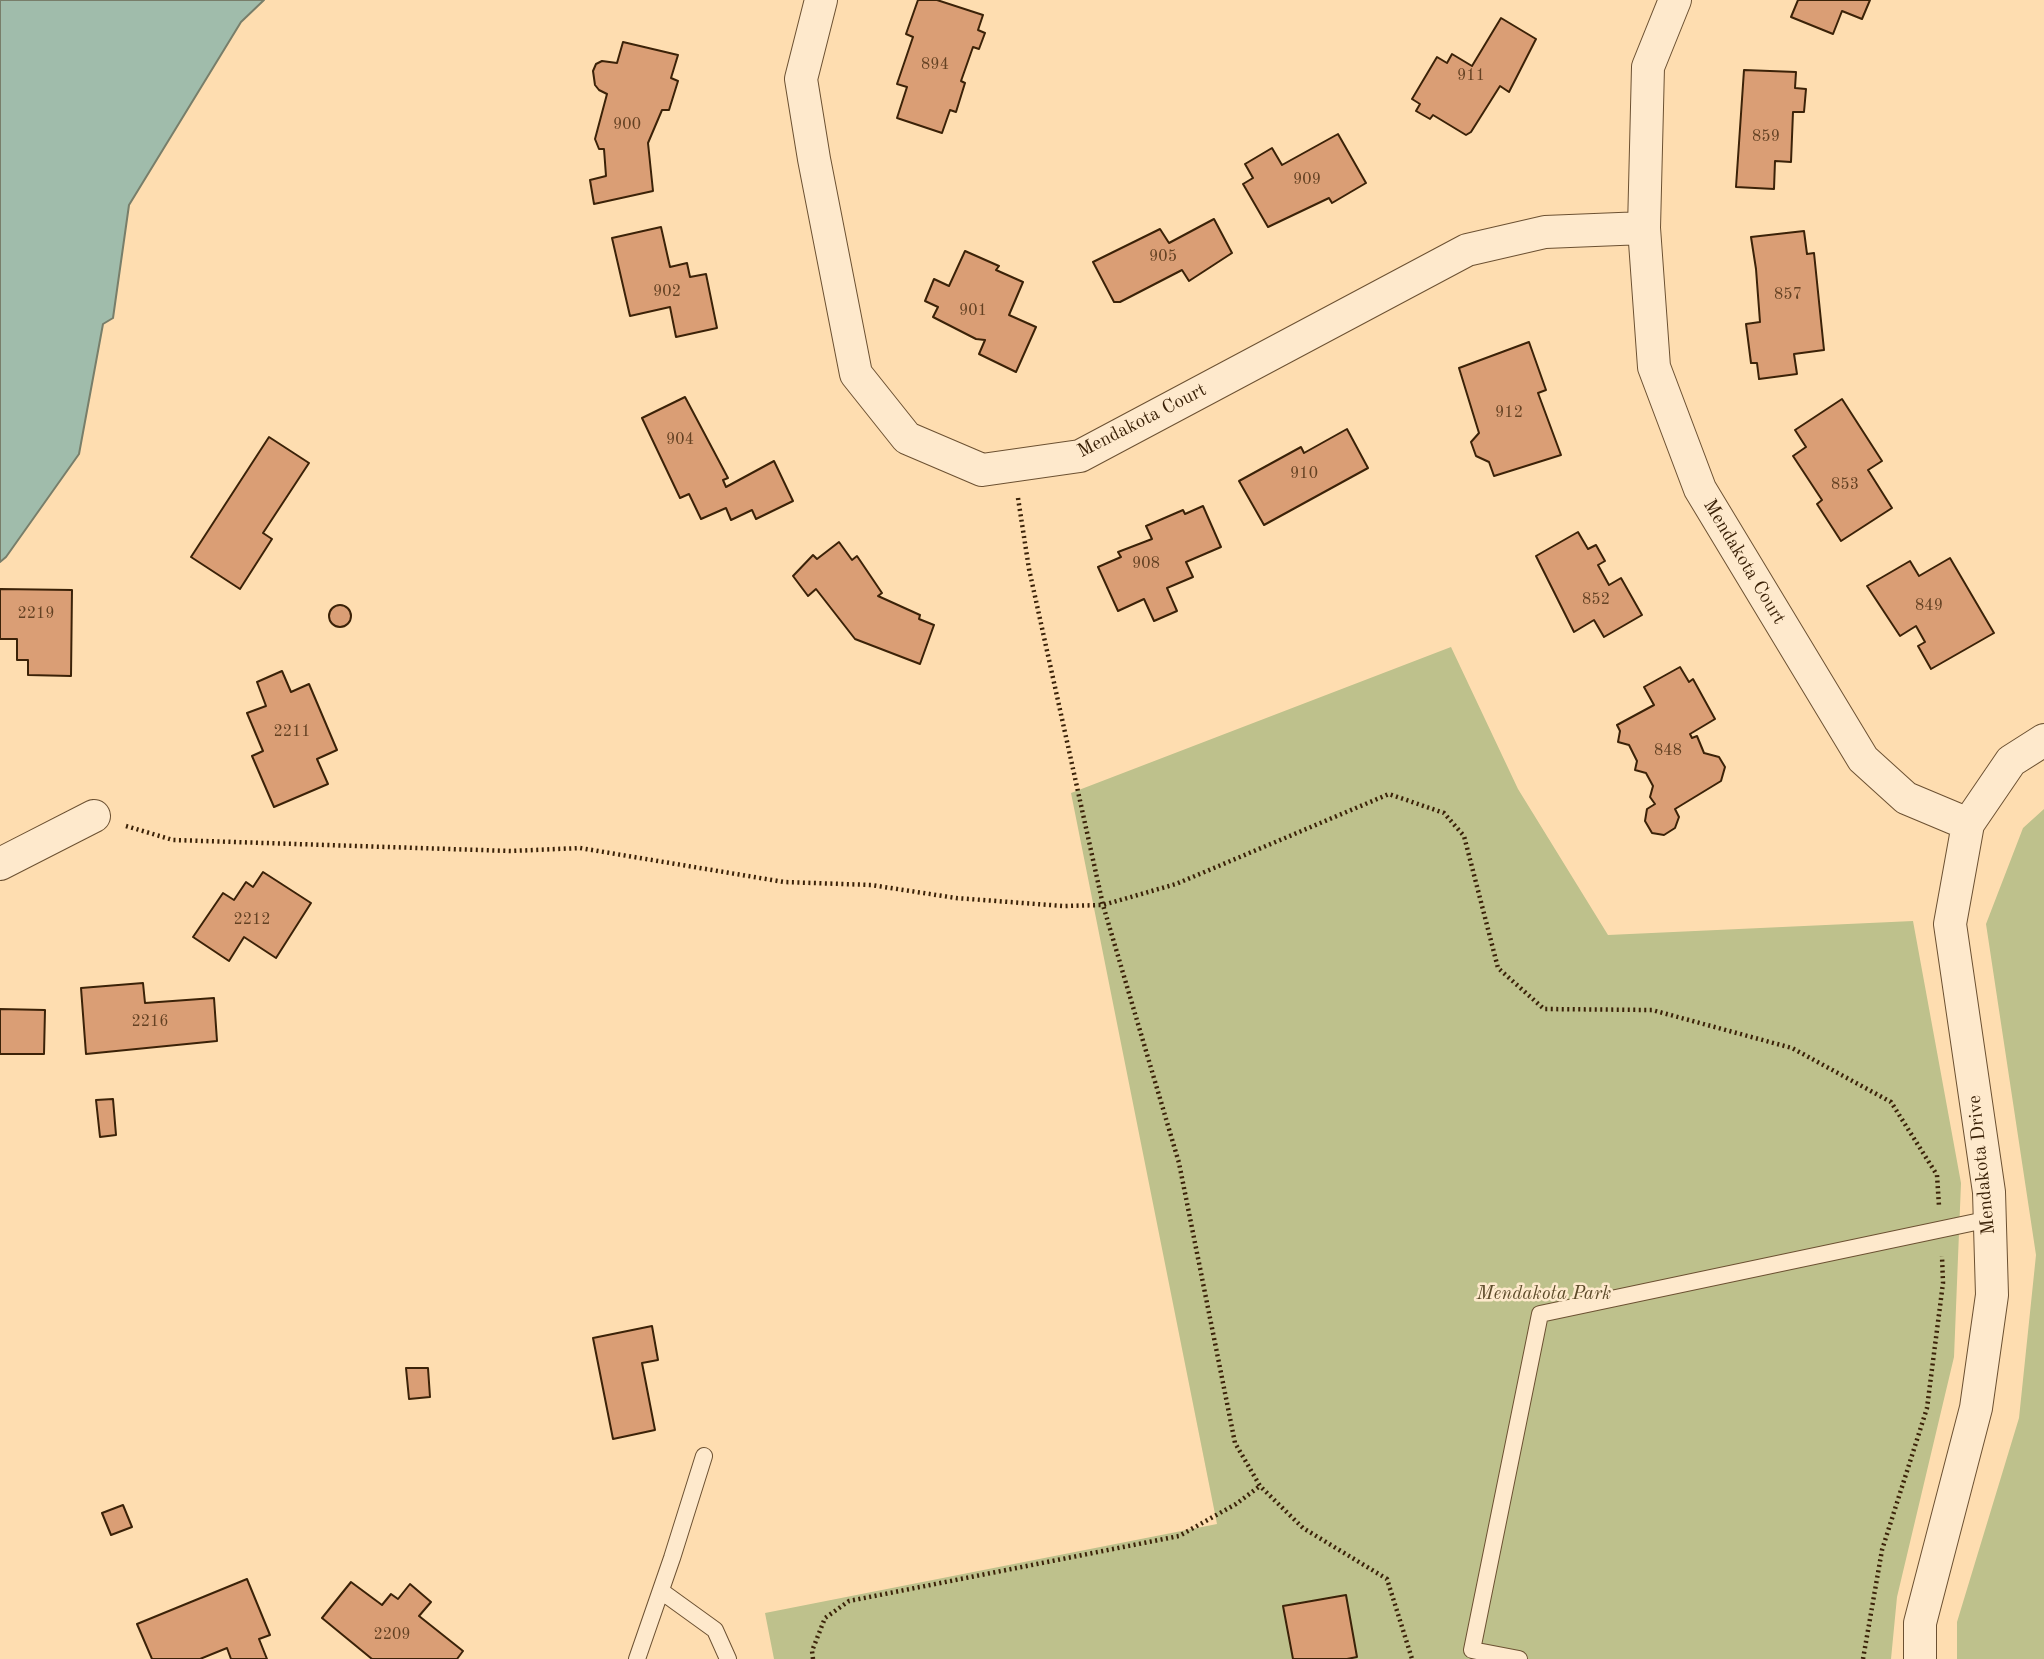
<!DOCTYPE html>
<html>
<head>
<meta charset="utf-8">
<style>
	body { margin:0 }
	canvas { display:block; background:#feddb0 }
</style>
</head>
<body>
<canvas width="2044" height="1659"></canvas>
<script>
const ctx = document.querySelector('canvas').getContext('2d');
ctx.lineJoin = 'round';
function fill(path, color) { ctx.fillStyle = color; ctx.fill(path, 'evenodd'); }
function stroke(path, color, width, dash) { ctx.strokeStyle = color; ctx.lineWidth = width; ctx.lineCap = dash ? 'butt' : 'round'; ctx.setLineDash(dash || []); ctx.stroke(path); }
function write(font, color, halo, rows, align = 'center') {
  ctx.font = font + ' "Old Standard TT",serif'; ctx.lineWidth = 5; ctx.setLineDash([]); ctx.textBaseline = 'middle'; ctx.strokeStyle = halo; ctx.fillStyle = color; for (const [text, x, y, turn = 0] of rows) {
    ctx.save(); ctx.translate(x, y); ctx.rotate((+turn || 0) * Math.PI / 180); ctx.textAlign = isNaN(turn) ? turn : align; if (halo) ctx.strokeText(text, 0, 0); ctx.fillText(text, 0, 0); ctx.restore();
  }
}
fill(new Path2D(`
	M1451,647L1518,789L1608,935L1913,921L1961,1183L1954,1357L1897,1597L1891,1659H774L765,1613L1217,1524L1071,793Z
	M2044,809V1659H1957V1622L2019,1418L2036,1255L1986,924L2023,828Z`), '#bec18c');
const water = new Path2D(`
	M0,0H264L241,22L129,205L113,318L103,324L79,454L6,557L0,562Z`);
fill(water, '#a0bcab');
stroke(water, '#787e6a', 2);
const building = new Path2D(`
	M918,0H937L983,15L978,30L985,33L979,49L973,47L961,81L965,83L956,112L950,110L942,133L897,118L907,87L897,84L913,37L906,34Z
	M1798,0H1870L1862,19L1842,11L1833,34L1791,17Z
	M1501,18L1536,39L1509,92L1500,86L1471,132L1466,135L1433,115L1430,119L1416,111L1420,104L1412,99L1437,57L1447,63L1452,54L1472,66Z
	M623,42L678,55L671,78L678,81L669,110H662L648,143L653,191L594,204L590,180L606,176L604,149H599L595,139L607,94L599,90L595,85L593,71L596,64L602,61L617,63Z
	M1744,70L1796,72L1795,88L1806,89L1804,112H1793L1791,162L1775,161L1774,189L1736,187Z
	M1338,134L1366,183L1332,203L1329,198L1268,227L1243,184L1253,178L1245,164L1272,148L1282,165Z
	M1214,219L1232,253L1189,281L1182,270L1120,302H1114L1093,262L1160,229L1169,243Z
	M661,227L670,267L687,263L690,277L706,274L717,328L676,337L670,307L630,316L612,238Z
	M1804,231L1807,254L1814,253L1824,350L1794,354L1797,374L1759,379L1757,363H1751L1746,324L1760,322L1756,269L1751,237Z
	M965,251L999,266L996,270L1023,282L1009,315L1036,327L1016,372L979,354L985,340L976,339L933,317L938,307L925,301L934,279L949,286Z
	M1529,342L1546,390L1538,393L1561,455L1494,476L1489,462L1476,456L1471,442L1479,433L1459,368Z
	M685,397L728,478L723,480L726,487L774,461L793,501L756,519L752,510L731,520L726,508L701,519L689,494L680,498L642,418Z
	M1842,399L1882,461L1868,470L1892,508L1841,541L1817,504L1822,500L1793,456L1806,447L1795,430Z
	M1347,429L1368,468L1264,525L1239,481L1301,447L1304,453Z
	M269,437L309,463L263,533L272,539L240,589L191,557Z
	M1203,506L1221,547L1186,562L1193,577L1167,588L1177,611L1154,621L1144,599L1118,611L1098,567L1121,557L1118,552L1152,539L1146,526L1183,510L1185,514Z
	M1578,532L1588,549L1596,545L1605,561L1598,565L1609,585L1621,578L1642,615L1604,637L1594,620L1574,632L1536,556Z
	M839,542L852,560L857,556L882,593L878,596L920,615L919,619L934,625L920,664L855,639L816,589L808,596L793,576L813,555L817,559Z
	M1950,558L1994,633L1931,669L1918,646L1925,642L1916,626L1900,636L1867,586L1910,561L1919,576Z
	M0,589L72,590L71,676L28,675V660H17V639H0Z
	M329 616a11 11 0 1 1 22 0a11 11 0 1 1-22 0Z
	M1680,667L1689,682L1693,679L1715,719L1690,734L1692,738L1697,736L1704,753L1719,757L1725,767L1721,781L1675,809L1679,817L1675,828L1664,835L1652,833L1645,821L1647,809L1655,804L1650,797L1653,786L1646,773L1635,770L1637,761L1629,745L1618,742L1620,731L1617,725L1654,705L1644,687Z
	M282,671L291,692L309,684L337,750L317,759L328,784L274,807L252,756L263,751L247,713L266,706L257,682Z
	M263,872L311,903L276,958L244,937L229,961L193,937L223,893L234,900L246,882L253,887Z
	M143,983L145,1003L214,998L217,1041L86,1054L81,988Z
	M0,1009L45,1010L44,1054H0Z
	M113,1099L116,1135L100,1137L96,1100Z
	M652,1326L658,1360L642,1363L655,1430L613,1439L593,1338Z
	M406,1368H428L430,1397L409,1399Z
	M123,1505L132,1527L111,1535L102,1513Z
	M247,1579L270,1635L259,1639L267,1659H231L227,1648L200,1659H152L137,1624Z
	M351,1582L382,1605L391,1594L398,1599L410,1584L431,1602L419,1616L463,1651L457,1659H372L322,1618Z
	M1346,1595L1357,1657L1347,1659H1293L1283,1606Z`);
fill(building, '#da9e75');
stroke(building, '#3b2208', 2);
const service = new Path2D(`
	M661,1591L715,1630L728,1659
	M637,1659L672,1558L704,1456
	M1519,1659L1472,1650L1540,1314L1990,1219`);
const minor = new Path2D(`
	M821,0L801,79L814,159L856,374L907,438L982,470L1080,456L1467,250L1545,232L1644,228L1648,67L1675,0
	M1644,228L1654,367L1700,489L1863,759L1906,798L1968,824
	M0,864L94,816
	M1920,1659V1623L1976,1408L1992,1295L1989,1192L1950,924L1968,824L2011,761L2044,740`);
stroke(service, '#6c5132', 18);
stroke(minor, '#6c5132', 34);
stroke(new Path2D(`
	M1018,498L1029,569L1103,905L1179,1163L1235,1443L1260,1486L1303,1528L1387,1579L1412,1659
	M126,826L173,840L511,851L580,848L784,882L871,885L956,898L1063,906L1103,905L1176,884L1389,794L1444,813L1464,836L1498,968L1544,1009L1652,1010L1792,1048L1891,1102L1937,1175L1939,1206
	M813,1659L812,1651L825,1618L849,1601L1179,1536L1236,1504L1260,1486
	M1863,1659L1882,1550L1927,1408L1943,1283L1942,1256`), '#3b2208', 4.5, [2, 3.5]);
stroke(service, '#fee9cc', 16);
stroke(minor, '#fee9cc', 32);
write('16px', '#634123', null, [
	["894",935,65],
	["911",1471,76],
	["900",627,125],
	["859",1766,137],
	["909",1307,180],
	["905",1163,257],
	["902",667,292],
	["857",1788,295],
	["901",973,311],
	["912",1509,413],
	["904",680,440],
	["910",1304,474],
	["853",1845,485],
	["908",1146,564],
	["852",1596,600],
	["849",1929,606],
	["2219",36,614],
	["2211",292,732],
	["848",1668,751],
	["2212",252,920],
	["2216",150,1022],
	["2209",392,1635]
]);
write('19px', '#3b2208', '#fee9cc', [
	["Mendakota Court",1142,421,-27],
	["Mendakota Court",1744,562,59],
	["Mendakota Drive",1982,1165,-96]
]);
write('italic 19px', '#5c4a29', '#fee9cc', [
	["Mendakota Park",1544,1294]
]);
</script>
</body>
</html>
